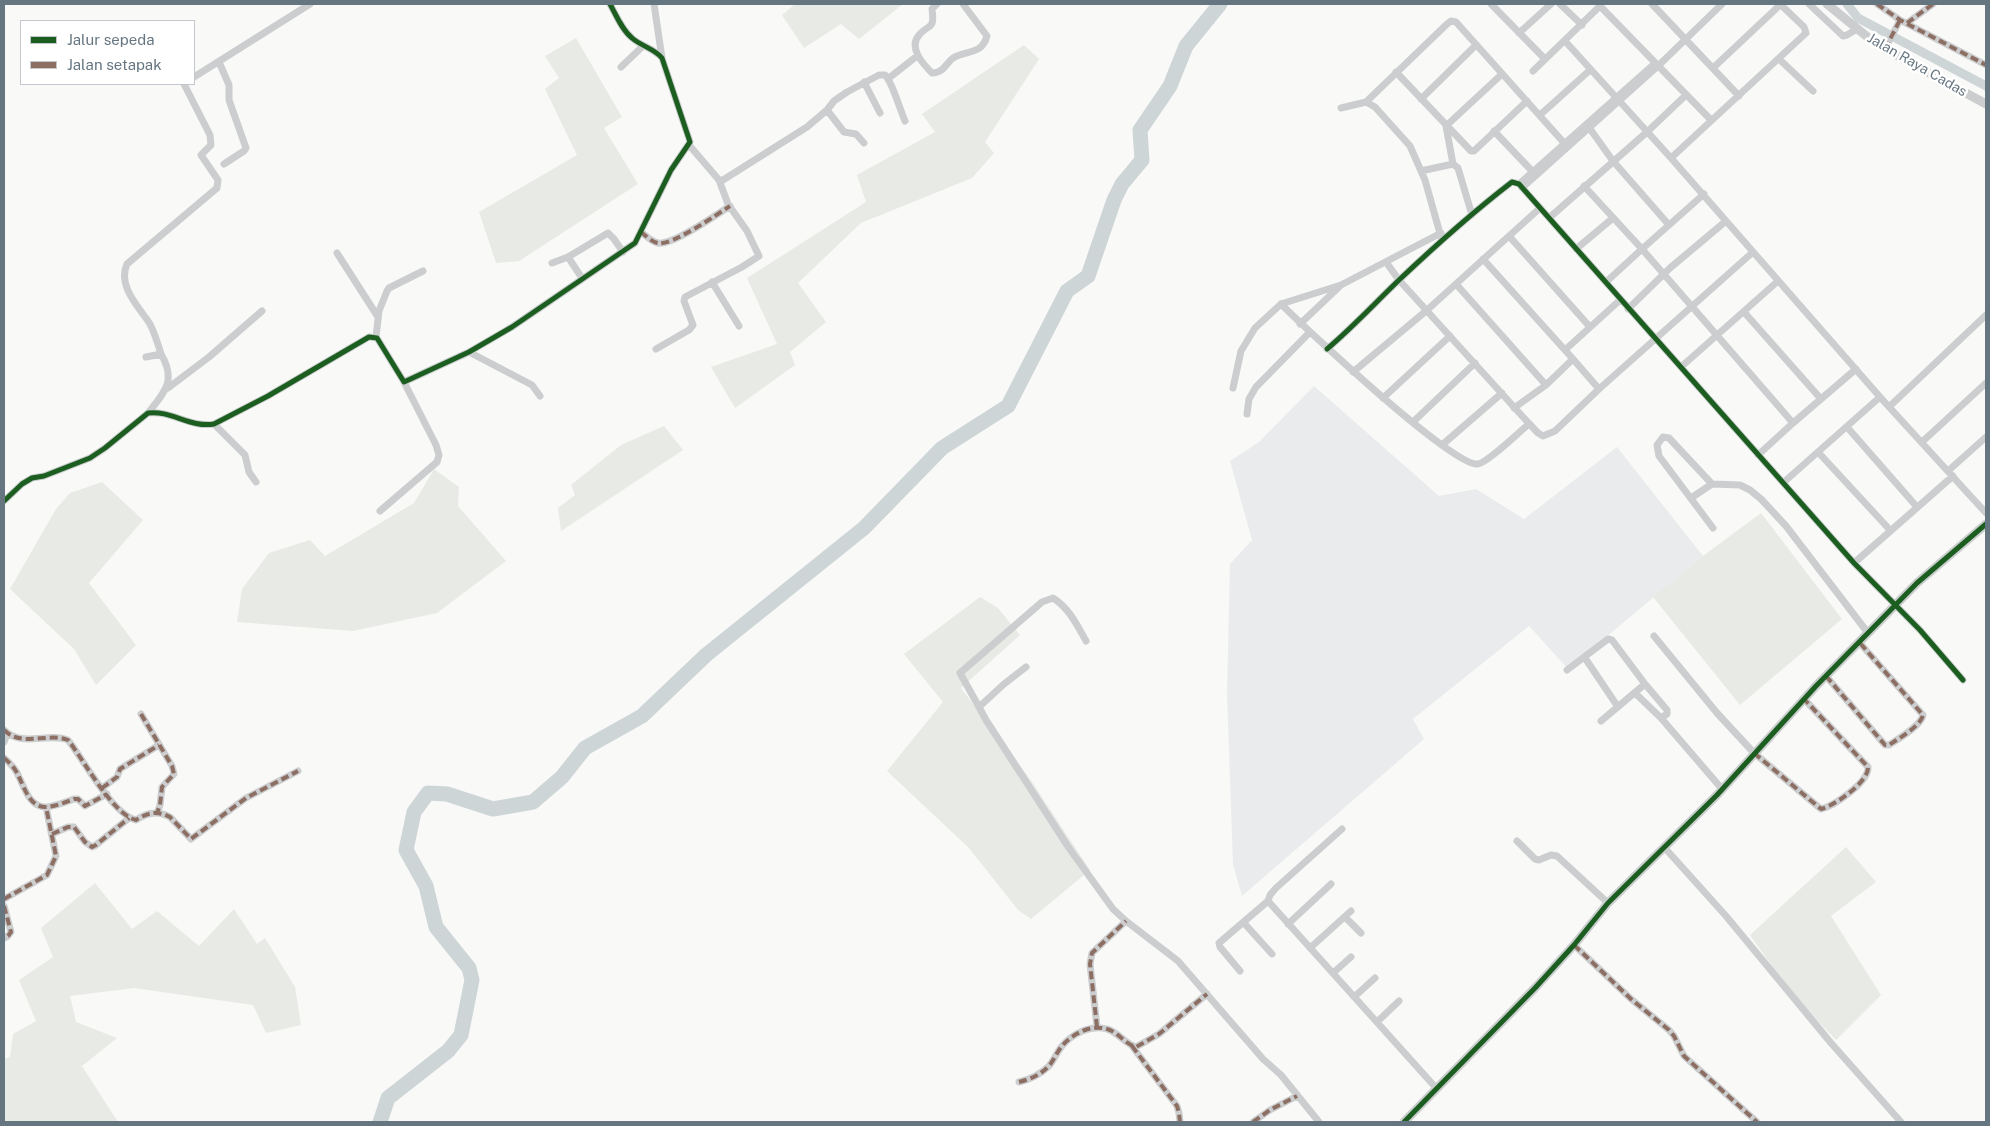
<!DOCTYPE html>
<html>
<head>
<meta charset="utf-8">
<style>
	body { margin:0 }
	#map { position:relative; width:1990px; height:1126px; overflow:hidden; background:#f9f9f8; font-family:"Public Sans",sans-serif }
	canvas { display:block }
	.frame { position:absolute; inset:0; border:5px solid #667681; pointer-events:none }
	.legend { position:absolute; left:20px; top:20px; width:175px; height:65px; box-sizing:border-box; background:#fff; border:1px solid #c2c8cd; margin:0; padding:6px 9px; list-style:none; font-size:15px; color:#667681 }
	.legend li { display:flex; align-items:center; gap:10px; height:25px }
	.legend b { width:25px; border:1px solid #c2c8cd }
</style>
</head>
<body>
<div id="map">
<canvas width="1990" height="1126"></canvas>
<div class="frame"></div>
<ul class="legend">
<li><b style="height:6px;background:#1b5e20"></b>Jalur sepeda</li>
<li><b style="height:6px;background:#8d6e63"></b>Jalan setapak</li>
</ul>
</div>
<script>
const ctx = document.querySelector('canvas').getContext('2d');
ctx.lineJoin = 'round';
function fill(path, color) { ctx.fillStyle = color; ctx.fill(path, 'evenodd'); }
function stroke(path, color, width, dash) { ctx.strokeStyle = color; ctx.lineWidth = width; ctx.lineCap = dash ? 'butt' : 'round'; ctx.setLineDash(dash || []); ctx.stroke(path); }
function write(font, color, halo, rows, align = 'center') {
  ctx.font = font + ' "Public Sans",sans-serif'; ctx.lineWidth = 5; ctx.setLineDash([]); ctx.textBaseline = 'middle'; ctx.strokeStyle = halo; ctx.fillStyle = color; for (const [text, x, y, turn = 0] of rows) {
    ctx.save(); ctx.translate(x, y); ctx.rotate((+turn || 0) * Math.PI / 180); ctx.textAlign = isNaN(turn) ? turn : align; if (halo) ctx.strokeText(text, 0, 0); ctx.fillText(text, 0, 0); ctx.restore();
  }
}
fill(new Path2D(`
	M1314,386L1439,496L1476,489L1524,519L1617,447L1703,556L1568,669L1529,626L1413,719L1424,739L1242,896L1233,865L1227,694L1230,564L1252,540L1230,461L1259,442Z`), '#eaebec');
fill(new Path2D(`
	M795,4H903L859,39L841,24L804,48L782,15Z
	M576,38L622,117L604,128L638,184L519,261L496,263L479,212L577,155L545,89L559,78L545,56Z
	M1024,45L1039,59L985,142L994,153L972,178L861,223L798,283L826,322L790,352L795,365L735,408L711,367L777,344L747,278L866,202L857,175L935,132L922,114Z
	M664,426L683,450L561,531L558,508L575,495L571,485L621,445Z
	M434,469L459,487L458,506L506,561L437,613L353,631L237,622L242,589L269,553L310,540L325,556L414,503Z
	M102,482L143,520L89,583L136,645L96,685L74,649L10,589L56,509L70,493Z
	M1761,513L1842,619L1740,705L1653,597L1703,556Z
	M980,597L998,608L1020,635L961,688L1030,779L1090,870L1031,919L1018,910L969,848L887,771L943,702L904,654Z
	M1846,847L1876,882L1831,916L1881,995L1836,1040L1790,992L1750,935Z
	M95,883L132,929L157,911L199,946L234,909L257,944L265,938L295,987L301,1025L266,1033L253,1005L134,988L70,996L76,1022L117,1038L82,1066L118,1122H4V1059L10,1057L13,1034L36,1021L19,980L53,957L41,928Z`), '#e8eae6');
stroke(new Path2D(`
	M1847,4L1858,18L1986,86`), '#cdd5d7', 9);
stroke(new Path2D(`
	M380,1122L388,1098L448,1051L461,1035L472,980L469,968L436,927L426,886L406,850L414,812L428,793L447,794L493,809L533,802L562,777L585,748L642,716L706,655L864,528L942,448L1008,406L1067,291L1088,276L1114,200L1122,184L1142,160L1140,130L1170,86L1186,46L1220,4`), '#cdd5d7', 15);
stroke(new Path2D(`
	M654,4L662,58
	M937,4L932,9C935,31 929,23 919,35C908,48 923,64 932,73C944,73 945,64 953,58C966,50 982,55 987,36L963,4
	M1491,4L1545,59
	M1560,4L1582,25
	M1652,4L1739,96
	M1809,4L1843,36L1847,35L1857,29
	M1877,4L1900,20L1986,65
	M1907,23L1933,4
	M1519,33L1551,4
	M1565,41L1671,158L1806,33L1804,27L1780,4
	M1885,49L1900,20
	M1779,59L1813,91
	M219,62L229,85V100L246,148L244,151L224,164
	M621,67L643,46
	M1713,68L1781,4
	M1533,71L1600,6L1711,120
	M1396,72L1471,151H1474L1527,101
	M194,77L310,4
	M889,78L917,56
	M864,82L880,113
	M1421,99L1476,45
	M1366,102L1447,24L1451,21L1456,22L1565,144
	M1341,108L1366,102L1375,107L1410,146L1425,180L1441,237
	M827,110L844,132L856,134L864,143
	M1540,115L1590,70
	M1588,126L1613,161L1669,225
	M1494,131L1533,172
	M689,145L719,180H723L807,127L827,110L834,101L847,92L879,75H885C892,81 900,110 905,121
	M1671,158L1880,397L1986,513
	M1453,164L1446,126L1502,74
	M1421,171L1453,164L1458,168L1472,215
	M1519,184L1653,65
	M1584,186L1642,249L1606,282
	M1522,188L1658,66L1722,4
	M1704,194L1642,249L1793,423L1758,455
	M1549,218L1647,132L1686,95
	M641,232C646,236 652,242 658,243C672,246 716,215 730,206
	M1509,236L1590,327
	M1576,249L1613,218
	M337,253L378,317
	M568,257L608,233L614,239L623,252
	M1483,259L1573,359
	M1386,262L1399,280L1523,417L1538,433L1543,436L1555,431L1599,389L1753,252
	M552,263L568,257L582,278
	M712,282L739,326
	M1456,284L1546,385
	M1281,304C1305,328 1454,468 1478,464C1487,463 1520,431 1529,424
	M1628,309L1670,268L1726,221
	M1744,312L1821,399
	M1300,324L1339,287
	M376,337L379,311L387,291L389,288L423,271
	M656,349L689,330L693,325L684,301L685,297L742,267L759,256L747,231L728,204L719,180
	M1327,349C1353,327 1375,303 1399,280C1435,246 1473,212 1512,182L1519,184L1854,563L1920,630L1963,680
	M1565,350L1620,300
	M469,352L532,385L540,396
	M161,354C158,344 155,334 150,324C139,307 117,286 127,264L217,188L218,180L201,155L211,145L210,135L184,84
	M146,357L161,354C177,381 164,393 148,413
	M1681,367L1778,281
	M1353,372L1426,311L1540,208
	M168,388L209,357L262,311
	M1233,388L1241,351L1255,328L1281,304L1341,285L1441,233
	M1383,398L1450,336
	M1890,406L1986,315
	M1514,408L1546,385L1573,359L1599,389
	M1247,414L1249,399L1256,387L1309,333
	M1413,422L1475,363
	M1793,423L1856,369
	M214,424L245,455L249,472L256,482
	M1847,427L1917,507
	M1922,442L1986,383
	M1442,445L1502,393
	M1818,452L1890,530
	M1948,471L1986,437
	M1784,482L1880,397
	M1691,498L1712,484
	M4,501L22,484L32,478L44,476L90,458L105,448L148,413C171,410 190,428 214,424L268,396L369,337L377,338L404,382L469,352L512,327L635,243L671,170L690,142L662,58C655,49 641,46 632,38C622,30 616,15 610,4
	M380,511L437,462L439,455L436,445L404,382
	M1713,528L1659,456L1657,445L1663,437L1669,438L1712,484L1740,485L1750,490L1761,499L1786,526L1868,633
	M1854,563L1953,476
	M1654,636L1717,713L1754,753L1821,809C1834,806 1869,782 1868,767L1804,699
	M1585,658L1618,707
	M1026,667L1004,684L979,707L986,720L1069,848L1113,909L1126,921L1178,961L1263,1059L1281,1075L1319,1122
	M1567,670L1608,639L1612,640L1645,684L1667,710V714L1661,718L1722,789
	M1826,676L1885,745H1889C1898,739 1921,726 1923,715L1859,642
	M1635,693L1661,718
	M979,707L960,673L1042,602L1053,598C1069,608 1077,625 1086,641
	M141,714L172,766L174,774L162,787L160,805L157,813
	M1601,721L1645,684
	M4,730C22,748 48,732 68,740C84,760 112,814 136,820C147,813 157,810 170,817L191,839L246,798L298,771
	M4,742L7,734
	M4,758C10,763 16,769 19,777C25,789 30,808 47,807C56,806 66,802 74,799H78L85,806L107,794
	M102,788L117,777L120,769L159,745
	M1342,829L1276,888L1270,895L1268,901L1437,1089
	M52,834L68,827H74L85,842L92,847L96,845L129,818
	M1517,841L1535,859L1539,860L1551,855L1557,856L1608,903
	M1664,847L1726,916L1831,1043L1901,1122
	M4,899L47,875L56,856L46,807
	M4,906L11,932L8,936L4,938
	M1345,917L1361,933
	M1244,923L1272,954
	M1288,924L1331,884
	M1574,945L1631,999L1669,1030L1674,1036L1684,1056L1757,1122
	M1310,948L1351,911
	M1240,971L1220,947L1219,943L1268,901
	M1333,973L1351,957
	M1354,997L1375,978
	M1377,1022L1399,1001
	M1097,1027L1090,964L1092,953L1126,921
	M1132,1046L1177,1106L1179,1113L1180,1122
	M1019,1082C1031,1079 1040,1075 1049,1066C1054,1060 1057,1052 1062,1046C1072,1034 1091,1024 1107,1029C1118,1032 1125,1044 1136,1047L1159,1034L1207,994
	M1253,1122L1270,1110L1297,1096`), '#cbcdce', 7);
stroke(new Path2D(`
	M1827,4L1870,39L1885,49L1986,104
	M1404,1122L1535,988L1574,945L1608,903L1717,795L1816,686L1917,583L1986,524`), '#cbcdce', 9);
stroke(new Path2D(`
	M1877,4L1900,20L1986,65
	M1907,23L1933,4
	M1885,49L1900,20
	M641,232C646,236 652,242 658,243C672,246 716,215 730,206
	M1826,676L1885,745H1889C1898,739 1921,726 1923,715L1859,642
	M141,714L172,766L174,774L162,787L160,805L157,813
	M4,730C22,748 48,732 68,740C84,760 112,814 136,820C147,813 157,810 170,817L191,839L246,798L298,771
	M1754,753L1821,809C1834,806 1869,782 1868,767L1804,699
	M4,758C10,763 16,769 19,777C25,789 30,808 47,807C56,806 66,802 74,799H78L85,806L107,794
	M102,788L117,777L120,769L159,745
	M52,834L68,827H74L85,842L92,847L96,845L129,818
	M4,899L47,875L56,856L46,807
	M4,906L11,932L8,936L4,938
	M1574,945L1631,999L1669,1030L1674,1036L1684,1056L1757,1122
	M1097,1027L1090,964L1092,953L1126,921
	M1132,1046L1177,1106L1179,1113L1180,1122
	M1019,1082C1031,1079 1040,1075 1049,1066C1054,1060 1057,1052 1062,1046C1072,1034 1091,1024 1107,1029C1118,1032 1125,1044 1136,1047L1159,1034L1207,994
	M1253,1122L1270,1110L1297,1096`), '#8d6e63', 4, [8, 4]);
stroke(new Path2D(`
	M1327,349C1353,327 1375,303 1399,280C1435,246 1473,212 1512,182L1519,184L1854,563L1920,630L1963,680
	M4,501L22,484L32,478L44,476L90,458L105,448L148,413C171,410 190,428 214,424L268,396L369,337L377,338L404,382L469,352L512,327L635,243L671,170L690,142L662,58C655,49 641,46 632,38C622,30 616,15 610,4
	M1404,1122L1535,988L1574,945L1608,903L1717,795L1816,686L1917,583L1986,524`), '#1b5e20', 5);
write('14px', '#667681', '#fff', [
	["Jalan Raya Cadas",1917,65,30]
]);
</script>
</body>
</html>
